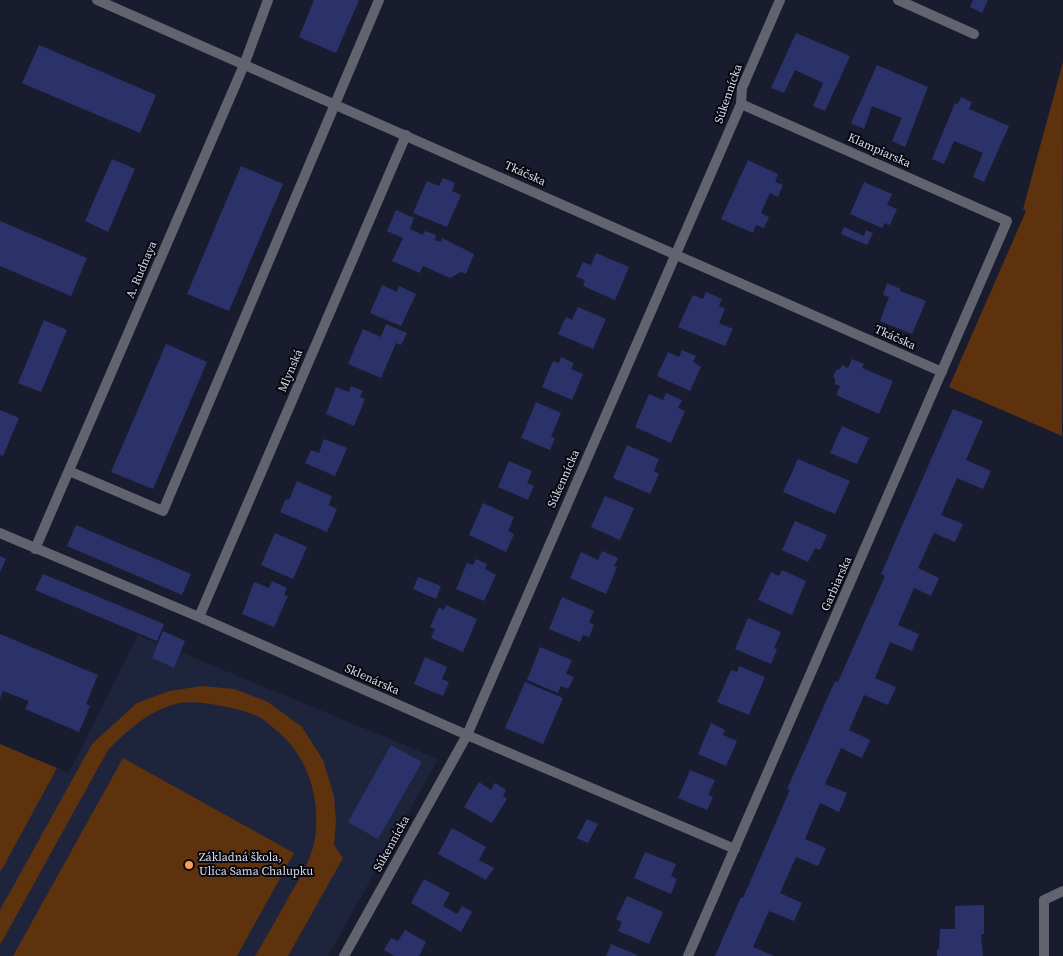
<!DOCTYPE html>
<html>
<head>
<meta charset="utf-8">
<style>
	body { margin:0 }
	canvas { display:block; background:#181c2e }
</style>
</head>
<body>
<canvas width="1063" height="956"></canvas>
<script>
const ctx = document.querySelector('canvas').getContext('2d');
ctx.lineJoin = 'round';
function fill(path, color) { ctx.fillStyle = color; ctx.fill(path, 'evenodd'); }
function stroke(path, color, width, dash) { ctx.strokeStyle = color; ctx.lineWidth = width; ctx.lineCap = dash ? 'butt' : 'round'; ctx.setLineDash(dash || []); ctx.stroke(path); }
function write(font, color, halo, rows, align = 'center') {
  ctx.font = font + ' "Source Serif 4",serif'; ctx.lineWidth = 4; ctx.setLineDash([]); ctx.textBaseline = 'middle'; ctx.strokeStyle = halo; ctx.fillStyle = color; for (const [text, x, y, turn = 0] of rows) {
    ctx.save(); ctx.translate(x, y); ctx.rotate((+turn || 0) * Math.PI / 180); ctx.textAlign = isNaN(turn) ? turn : align; if (halo) ctx.strokeText(text, 0, 0); ctx.fillText(text, 0, 0); ctx.restore();
  }
}
fill(new Path2D(`
	M138,635L158,644L152,658L174,668L180,652L438,759L328,956H0V744L69,773Z`), '#1f243d');
fill(new Path2D(`
	M1063,62L1062,436L949,387L1026,211L1023,209Z
	M202,686L235,689L268,702L302,727L323,760L334,796L336,822L334,845L343,858L288,956H255C266,937 277,919 287,900C300,878 314,856 316,831C319,793 306,754 276,730C271,726 266,721 261,718C249,712 234,708 221,706C206,703 187,700 172,705C146,713 127,731 108,750L0,945V910L92,744L137,703L169,691Z
	M0,744L57,768L1,871L0,870Z
	M123,758L294,853L237,956H13Z`), '#5d320d');
fill(new Path2D(`
	M314,0H359L336,53L299,37Z
	M973,0H988L982,13L970,7Z
	M796,33L850,56L825,111L813,106L823,83L795,70L784,93L771,88Z
	M39,45L156,95L140,133L22,83Z
	M877,65L928,87L905,147L892,141L902,118L872,106L864,129L851,123Z
	M961,97L972,102L969,109L1009,126L984,182L973,177L983,153L954,141L944,164L932,159L955,103L958,104Z
	M112,159L135,169L108,232L85,221Z
	M748,160L778,174L775,182L783,185L778,197L770,193L761,213L769,217L764,228L756,225L753,233L721,219Z
	M241,166L283,184L229,311L187,294Z
	M443,178L455,183L452,191L461,195L447,227L413,213L427,181L439,186Z
	M864,182L892,194L887,205L897,209L890,225L885,223L882,228L850,214Z
	M396,210L414,218L410,229L423,235L425,231L436,235L435,240L441,242L442,238L474,254L466,274L461,272L450,278L423,266L420,273L392,261L403,238L387,231Z
	M0,221L87,258L71,296L0,266Z
	M844,227L864,236L866,230L873,233L867,245L841,234Z
	M596,253L629,267L615,300L583,286L585,280L576,277L583,262L591,265Z
	M887,283L901,289L900,291L926,301L912,334L880,321L889,297L883,295Z
	M382,285L397,292L399,286L416,294L401,326L370,313Z
	M706,292L722,299L719,306L725,309L719,323L733,329L725,346L678,327L693,295L703,299Z
	M578,307L606,319L593,349L558,334L566,317L572,320Z
	M44,320L67,330L41,392L18,383Z
	M386,324L407,333L401,345L396,343L381,378L348,364L363,329L381,337Z
	M166,344L207,362L153,489L111,472Z
	M682,350L696,356L693,362L701,367L690,391L657,376L668,352L679,357Z
	M561,357L574,363L571,369L583,374L572,400L542,387L553,361L559,363Z
	M852,359L864,364L862,368L893,381L879,414L836,395L840,386L835,384V379L833,376L836,370L840,369L842,365L848,368Z
	M351,386L363,391L360,397L365,399L354,426L326,414L336,387L349,392Z
	M666,393L682,400L678,408L685,411L671,443L635,427L649,394L663,400Z
	M536,402L561,413L551,437L555,438L550,450L521,438Z
	M953,409L983,421L966,460L991,471L983,489L957,478L941,515L963,524L955,542L934,533L918,568L939,578L931,596L914,588L898,625L919,634L912,651L890,642L875,678L896,687L888,705L864,695L849,730L870,740L862,758L841,748L825,784L847,793L839,812L820,803L805,839L826,848L818,866L796,857L780,893L802,903L794,921L769,911L753,947L774,956H715L741,897L743,898L790,790L787,789L835,681L838,682L885,576L881,574Z
	M0,410L19,418L3,456L0,455Z
	M842,426L869,438L857,464L830,453Z
	M324,439L347,448L335,476L305,463L311,450L319,453Z
	M627,445L659,459L654,471L659,474L650,494L613,478Z
	M798,459L850,481L835,514L783,492Z
	M509,461L532,471L527,483L534,486L528,500L498,487Z
	M297,481L332,496L329,505L337,509L327,532L280,512L286,499L289,500Z
	M605,496L634,508L620,540L591,527Z
	M483,503L514,517L508,531L514,534L506,552L469,535Z
	M795,521L827,535L820,550L815,548L808,562L782,550Z
	M76,525L191,574L182,595L67,546Z
	M275,533L307,547L293,579L261,565Z
	M602,551L618,558L614,566L617,567L606,594L570,578L581,552L598,560Z
	M0,556L6,559L0,572Z
	M476,559L487,564L485,569L496,575L484,601L456,589L467,563L473,565Z
	M782,570L806,581L792,615L758,600L771,572L779,576Z
	M43,574L164,624L157,641L35,590Z
	M418,577L441,586L436,599L413,589Z
	M272,581L287,588L284,595L288,596L274,627L242,614L254,582L269,588Z
	M562,597L594,611L589,622L594,625L589,637L583,635L580,642L549,629Z
	M446,605L477,619L463,652L431,638L435,629L430,627L439,607L444,610Z
	M748,618L781,632L774,648L777,649L771,664L735,649Z
	M163,631L185,641L174,668L152,658Z
	M0,634L98,675L86,704L90,706L79,732L25,709L29,701L3,691L0,699Z
	M540,647L572,660L566,674L574,677L568,689L561,686L558,693L527,680Z
	M425,657L447,667L442,679L449,682L443,696L414,684Z
	M739,666L765,677L749,715L717,702L731,670L737,672Z
	M525,682L563,698L543,744L505,728Z
	M711,723L725,730L723,735L737,741L726,766L698,754Z
	M391,745L422,762L378,839L348,822Z
	M690,770L715,780L708,795L713,797L707,810L678,798Z
	M479,782L491,790L495,783L506,790L503,796L507,799L492,823L464,807Z
	M587,819L598,824L588,843L577,838Z
	M452,828L486,847L479,860L494,868L486,880L438,854Z
	M645,852L676,864L671,876L677,879L671,894L634,878Z
	M424,879L450,893L443,906L457,914L462,906L472,912L461,932L411,903Z
	M627,896L663,912L649,944L618,931L622,922L616,919Z
	M984,905V934H981L983,956H937V949H939L940,929H955V906Z
	M405,930L426,942L419,956H394L384,950L391,938L398,941Z
	M611,944L637,955L636,956H606Z`), '#2b3269');
stroke(new Path2D(`
	M898,0L974,34
	M741,104L742,88L780,0
	M69,471L163,511L379,0
	M1044,956V900L1063,891`), '#61636e', 10);
stroke(new Path2D(`
	M97,0L942,372
	M0,533L199,617L467,735L735,849
	M35,549L244,65L268,0
	M199,617L406,135
	M344,956L467,735L741,104L1007,221L688,956`), '#61636e', 10);
for (const [x, y, r, color] of [
	[189,865,5,"#fd9d54"]
]) { const dot = new Path2D(); dot.arc(x, y, r, 0, 2 * Math.PI); ctx.fillStyle = color; ctx.fill(dot); stroke(dot, '#06070f', 2); }
write('12px', '#d9dce9', '#06070f', [
	["Súkennícka",729,94,-71],
	["Klampiarska",879,151,24],
	["Tkáčska",525,174,24],
	["A. Rudnaya",142,270,-67],
	["Tkáčska",895,338,24],
	["Mlynská",291,371,-67],
	["Súkennícka",564,479,-66],
	["Garbiarska",837,584,-66],
	["Sklenárska",372,680,24],
	["Súkennícka",392,844,-61]
]);
write('12px', '#d9dce9', '#06070f', [
	["Základná škola,",199,858],
	["Ulica Sama Chalupku",199,872]
], 'left');
</script>
</body>
</html>
